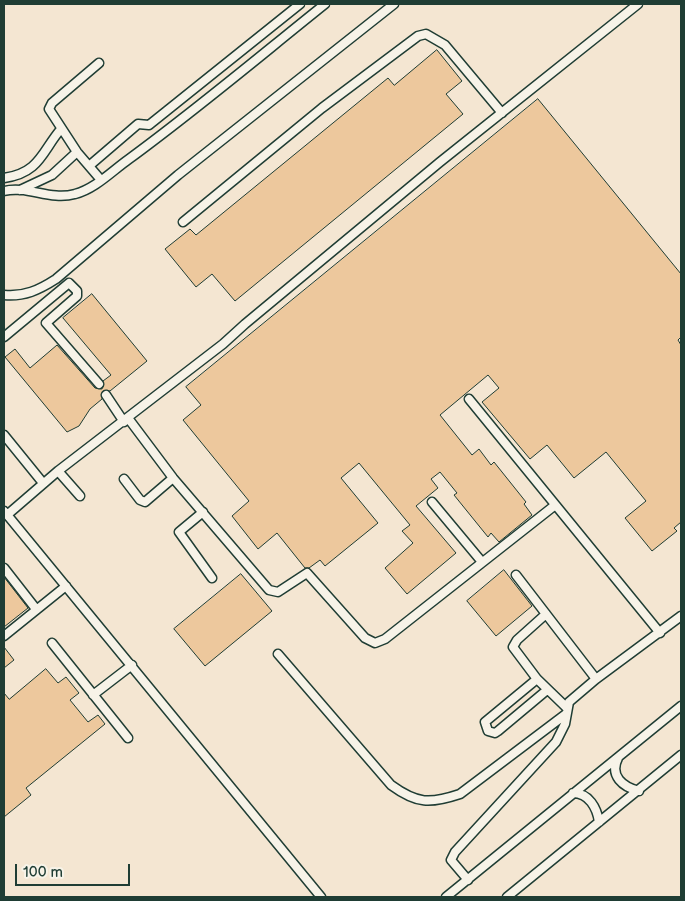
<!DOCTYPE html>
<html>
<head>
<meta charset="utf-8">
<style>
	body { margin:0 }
	#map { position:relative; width:685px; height:901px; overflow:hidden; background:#f7f3e8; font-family:"Balsamiq Sans",sans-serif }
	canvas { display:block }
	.frame { position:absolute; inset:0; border:5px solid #1f3d34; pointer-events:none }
	.scale { position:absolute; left:15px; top:864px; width:115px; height:22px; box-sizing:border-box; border:2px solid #1f3d34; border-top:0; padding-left:6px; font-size:15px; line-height:18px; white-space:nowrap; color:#1f3d34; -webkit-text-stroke:4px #f7f3e8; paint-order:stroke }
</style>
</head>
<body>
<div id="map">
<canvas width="685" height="901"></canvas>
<div class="frame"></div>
<div class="scale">100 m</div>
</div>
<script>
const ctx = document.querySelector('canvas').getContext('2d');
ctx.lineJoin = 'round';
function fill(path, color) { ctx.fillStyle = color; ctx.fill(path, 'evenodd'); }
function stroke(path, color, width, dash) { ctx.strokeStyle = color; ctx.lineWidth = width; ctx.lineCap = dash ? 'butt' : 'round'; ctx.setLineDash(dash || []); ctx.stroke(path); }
fill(new Path2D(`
	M4,4H681V897H4Z`), '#f4e6d2');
const building = new Path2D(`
	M437,50L462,81L446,94L463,114L235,301L212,274L196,287L165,249L190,229L196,235L388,78L394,85Z
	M538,99L681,274V337L678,340L681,345V522L674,528L677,531L652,551L625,518L646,501L606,452L574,478L547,445L530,459L482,402L499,388L488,375L440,415L472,455L479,449L491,465L494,462L526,502L524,504L532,515L499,542L491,533L488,537L454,495L457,493L440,472L431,479L438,488L416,506L456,553L407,594L385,568L413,543L402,531L410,525L359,463L341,478L378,523L325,566L320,560L309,568H305L277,533L258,549L232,516L249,501L183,420L201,405L186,387Z
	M92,294L147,361L110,391H103L102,399L90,409L79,426L67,432L5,357L15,349L30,368L57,345L95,388L102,389L103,381L111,375L63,318Z
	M504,570L532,606L496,636L467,601Z
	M241,574L272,611L205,666L174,629Z
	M4,577L28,608L4,627Z
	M4,647L14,660L4,668Z
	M46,669L58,683L66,677L79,693L70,700L88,722L98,715L105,724L26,788L31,795L4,817V693L9,699Z`);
fill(building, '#edc89d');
stroke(building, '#1f3d34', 1);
const minor = new Path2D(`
	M99,63L52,103L49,109L77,152L101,180
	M89,166L138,124L149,125L300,4
	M4,178C40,173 42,151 61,129
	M20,190L52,175L77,152
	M4,191C27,185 50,201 75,194C95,189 112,171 129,159C196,110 260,56 325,4
	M183,222L322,108L418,36L426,34L445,45L502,113
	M4,295C24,297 39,290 56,279L178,175L394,4
	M4,337L69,283L77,291V296L46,323L99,384
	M106,395L124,422
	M469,399L660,633
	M128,418L173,478L269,590L278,592L307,573L365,638L375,643L385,639L554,506
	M4,435L43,483
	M58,471L80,496
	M124,479L140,500L145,502L173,478
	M432,502L482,562
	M4,511L321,897
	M203,512L179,532L212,578
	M7,515L58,471L223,344L245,324L440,162L638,4
	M4,568L36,609
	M516,575L596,679
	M546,614L517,640L513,647L537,679L567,708
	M4,636L66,586
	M52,643L128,738
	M278,654L391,785C417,804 430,804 460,794L566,714
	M537,679L485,722L488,731L495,733L498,731L547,690
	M93,695L132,665
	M618,758C609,776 623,787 639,791
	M573,793C589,793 597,808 599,822
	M468,880L451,860L455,852L556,742L565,724L569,702L596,679L681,616
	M446,897L681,706
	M507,897L681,755`);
stroke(minor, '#1f3d34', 11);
stroke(minor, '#f7f3e8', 8);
</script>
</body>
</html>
